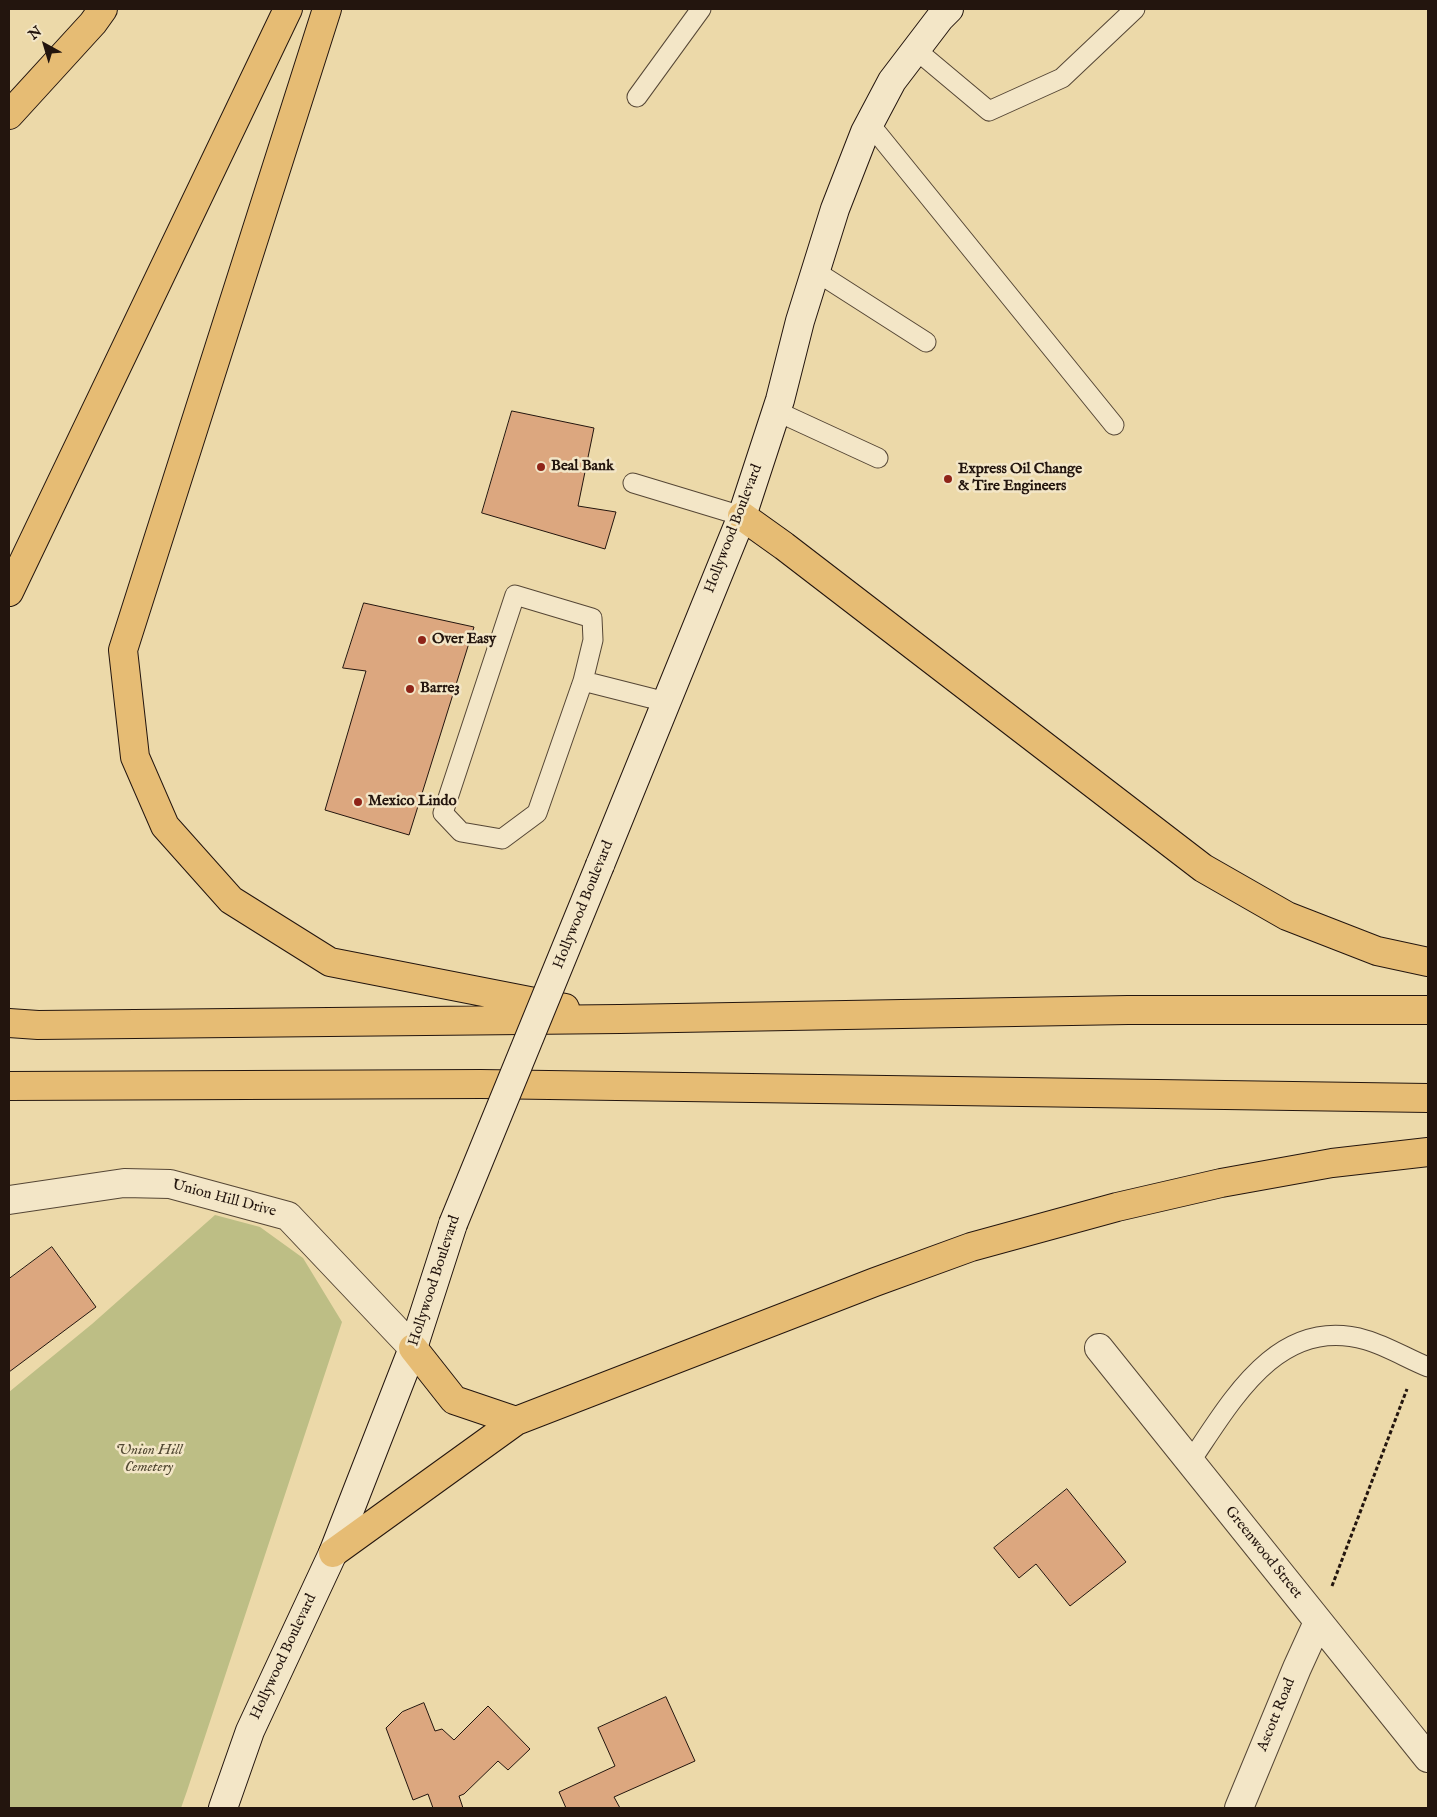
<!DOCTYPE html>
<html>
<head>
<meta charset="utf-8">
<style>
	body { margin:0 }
	#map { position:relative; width:1437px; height:1817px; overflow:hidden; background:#ecd9a9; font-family:"IM FELL English",serif }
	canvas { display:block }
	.frame { position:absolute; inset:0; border:10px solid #23150e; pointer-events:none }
	.north { position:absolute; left:20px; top:20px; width:50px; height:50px; -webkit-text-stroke:4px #f3e6c7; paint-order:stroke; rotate:321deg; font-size:14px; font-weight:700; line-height:20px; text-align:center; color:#23150e }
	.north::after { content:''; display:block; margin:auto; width:18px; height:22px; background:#23150e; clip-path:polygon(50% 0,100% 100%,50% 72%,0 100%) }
</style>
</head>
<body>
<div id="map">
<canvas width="1437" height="1817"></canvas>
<div class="frame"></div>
<div class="north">N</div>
</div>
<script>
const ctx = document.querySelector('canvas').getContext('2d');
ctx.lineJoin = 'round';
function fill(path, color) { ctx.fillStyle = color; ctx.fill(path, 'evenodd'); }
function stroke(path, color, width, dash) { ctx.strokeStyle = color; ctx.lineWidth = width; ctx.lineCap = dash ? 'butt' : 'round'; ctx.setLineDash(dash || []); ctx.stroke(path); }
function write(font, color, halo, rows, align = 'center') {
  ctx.font = font + ' "IM FELL English",serif'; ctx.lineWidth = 5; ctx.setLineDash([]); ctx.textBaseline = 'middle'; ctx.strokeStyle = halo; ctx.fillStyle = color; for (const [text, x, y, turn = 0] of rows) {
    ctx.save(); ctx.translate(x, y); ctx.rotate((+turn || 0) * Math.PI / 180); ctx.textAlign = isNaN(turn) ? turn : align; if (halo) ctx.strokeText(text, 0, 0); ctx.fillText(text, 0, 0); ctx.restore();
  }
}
fill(new Path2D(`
	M215,1215L260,1227L303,1258L342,1322L187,1791L181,1808H9V1392L92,1324Z`), '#bdbe85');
const building = new Path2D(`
	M512,411L594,428L578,506L616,512L605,549L482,513Z
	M364,603L474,627L409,835L325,810L366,671L343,668Z
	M52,1247L96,1307L9,1372V1279Z
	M1067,1489L1126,1562L1070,1606L1036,1564L1019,1578L994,1548Z
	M666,1697L695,1761L614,1797L620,1808H566L559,1792L615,1766L598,1728Z
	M424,1703L435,1731L442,1729L454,1740L488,1706L530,1749L508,1770L498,1761L464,1794L459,1796L463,1808H433L428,1794L413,1800L386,1728L402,1712Z`);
fill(building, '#dca77f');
stroke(building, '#23150e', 1);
const service = new Path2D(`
	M915,49L989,111L1062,78L1135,9
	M637,97L701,9
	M869,123L1114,425
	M815,271L926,342
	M776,411L878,458
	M633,483L742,516
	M583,681L593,640L592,618L515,595L443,813L461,832L502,839L537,813L583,681L666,702
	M1190,1462C1231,1402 1278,1314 1366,1340C1387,1346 1408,1359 1428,1367`);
const minor = new Path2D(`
	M9,1200L124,1183L170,1184L288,1216L413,1348
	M1099,1348L1428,1758
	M1239,1808L1297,1668L1318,1622`);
const secondary = new Path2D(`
	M600,865L742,516L780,400L800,321L835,209L865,132L892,81L940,18L949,9
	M223,1808L250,1731L333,1553L413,1348L453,1224`);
const trunk = new Path2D(`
	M327,9L123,650L135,757L165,826L231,900L330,962L565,1008
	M9,115L93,23L103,9
	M742,516L784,546L1203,868L1287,916L1377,951L1428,962
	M9,592L288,9
	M9,1023L38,1025L620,1019L1128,1010H1428
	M9,1086L481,1084L1428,1098
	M413,1348L454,1400L516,1421
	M333,1553L516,1421L875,1282L971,1247L1117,1207L1221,1183L1332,1163L1428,1152`);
stroke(service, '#554635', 21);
stroke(minor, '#554635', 30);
stroke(secondary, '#23150e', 30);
stroke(trunk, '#23150e', 30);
stroke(new Path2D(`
	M1332,1586L1407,1389`), '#23150e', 3, [4, 2.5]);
stroke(service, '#f3e6c7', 19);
stroke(minor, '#f3e6c7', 28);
stroke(secondary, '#f3e6c7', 28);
stroke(trunk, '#e6bc74', 28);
const secondaryBridge = new Path2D(`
	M453,1224L600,865`);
stroke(secondaryBridge, '#23150e', 30, []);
stroke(secondaryBridge, '#f3e6c7', 28);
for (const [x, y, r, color] of [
	[541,467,5,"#8f2418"],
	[948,479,5,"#8f2418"],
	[422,640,5,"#8f2418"],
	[410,689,5,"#8f2418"],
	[358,802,5,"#8f2418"]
]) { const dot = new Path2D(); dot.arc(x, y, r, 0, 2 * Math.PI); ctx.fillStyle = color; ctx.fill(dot); stroke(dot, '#f3e6c7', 2); }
write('bold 15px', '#23150e', '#f3e6c7', [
	["Beal Bank",551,467],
	["Express Oil Change",958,470],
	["& Tire Engineers",958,487],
	["Over Easy",432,640],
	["Barre3",420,689],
	["Mexico Lindo",368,802]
], 'left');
write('15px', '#23150e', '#f3e6c7', [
	["Hollywood Boulevard",734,529,-69],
	["Hollywood Boulevard",584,905,-68],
	["Union Hill Drive",224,1199,15],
	["Hollywood Boulevard",435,1281,-72],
	["Greenwood Street",1263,1553,51],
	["Hollywood Boulevard",284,1657,-65],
	["Ascott Road",1277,1715,-68]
]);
write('italic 15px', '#514832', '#f3e6c7', [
	["Union Hill",149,1451],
	["Cemetery",149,1468]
]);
</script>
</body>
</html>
